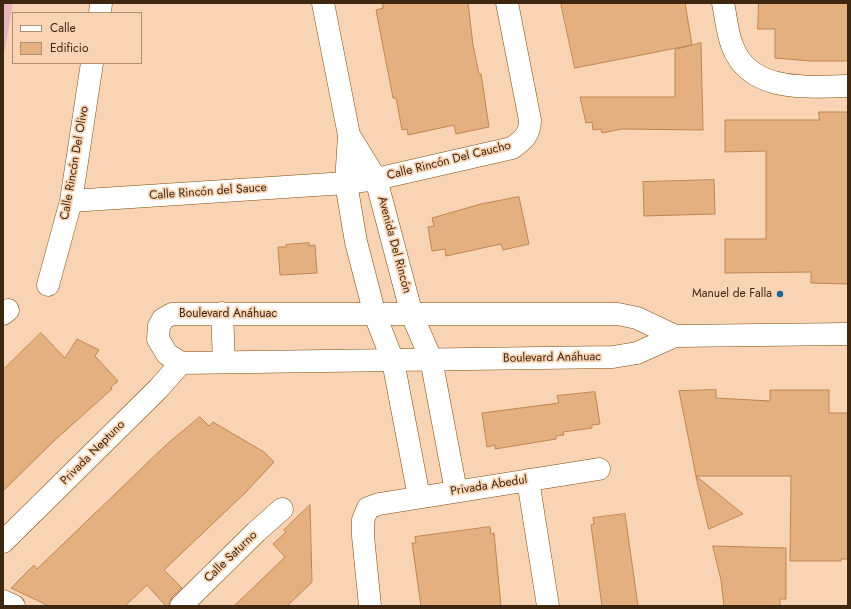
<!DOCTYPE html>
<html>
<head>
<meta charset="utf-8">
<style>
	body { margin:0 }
	#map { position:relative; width:851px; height:609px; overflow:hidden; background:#f9d4b4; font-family:Jost,sans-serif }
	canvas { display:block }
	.frame { position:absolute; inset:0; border:4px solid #3e2711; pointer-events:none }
	.legend { position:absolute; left:12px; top:12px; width:130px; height:52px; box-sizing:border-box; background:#f9d4b4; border:1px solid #ae8f73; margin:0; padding:5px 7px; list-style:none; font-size:12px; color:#3e2711 }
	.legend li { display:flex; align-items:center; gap:8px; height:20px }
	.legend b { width:20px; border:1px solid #ae8f73 }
</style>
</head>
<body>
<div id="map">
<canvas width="851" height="609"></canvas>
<div class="frame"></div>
<ul class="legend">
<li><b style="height:5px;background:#fff"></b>Calle</li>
<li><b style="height:11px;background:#e5b07f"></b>Edificio</li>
</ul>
</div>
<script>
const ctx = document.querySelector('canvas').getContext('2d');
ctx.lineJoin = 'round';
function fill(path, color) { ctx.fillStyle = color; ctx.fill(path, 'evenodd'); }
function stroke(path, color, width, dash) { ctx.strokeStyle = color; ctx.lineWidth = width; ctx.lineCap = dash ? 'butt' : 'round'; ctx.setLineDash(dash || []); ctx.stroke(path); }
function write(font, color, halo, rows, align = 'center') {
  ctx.font = font + ' Jost,sans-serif'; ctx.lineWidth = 3.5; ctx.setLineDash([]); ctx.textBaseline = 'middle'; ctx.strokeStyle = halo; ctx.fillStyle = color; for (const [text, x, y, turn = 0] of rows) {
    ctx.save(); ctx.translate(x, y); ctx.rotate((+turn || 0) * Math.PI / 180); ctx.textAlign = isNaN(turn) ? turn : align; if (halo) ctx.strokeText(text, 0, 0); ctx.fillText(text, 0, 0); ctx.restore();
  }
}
fill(new Path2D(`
	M3,3H13L3,60Z`), '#e9b2bf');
const building = new Path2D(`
	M382,3H468L473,45L479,74H481L489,127L456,134L454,125L408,135L407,129L402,130L396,98H393L376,10L383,8Z
	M561,3H685L692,45L575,68Z
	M759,3H848V61H811L775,58V29H758Z
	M701,43L703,130L622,129L602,133L601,129L593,130L592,122L586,123L580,97H675V50Z
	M819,112H848V284L811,283V272L725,273V239H766V151L725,152V120H819Z
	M714,180L715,214L644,216L643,182Z
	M519,197L529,244L503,250L501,244L446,256L445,249L432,251L428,227L434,226L432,218L481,204Z
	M309,243V246L315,245L317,273L280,275L278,247H286V245Z
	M41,333L65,358L77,339L99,350L95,356L118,381L111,387L112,389L55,440L3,491V370Z
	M716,390V398L770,401V390H829V413H848V559H841V561H790L791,476H696L679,391Z
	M595,392L600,424L592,425V428L563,432L564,435L556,436V439L495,449V445L487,447L482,413L559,403L557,396Z
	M200,417L209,426L213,422L264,452L274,462L246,492L164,570L182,588L172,597L169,606H166L147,585L125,606H49L11,588L34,565L37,569L167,444Z
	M696,476L743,514L709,529Z
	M310,505L312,582L287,606H234L285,557L273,544L286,532L284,530Z
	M625,514L638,606H602L591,525L594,524L593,518Z
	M490,527L491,534L494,533L501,606H421L412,543H416L415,537Z
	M713,546L786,548V599H780V606H724L721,580Z`);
fill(building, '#e5b07f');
stroke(building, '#be8550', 1);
const street = new Path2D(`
	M323,3L349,135L346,183L356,242L375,315L393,361L419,497
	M723,3C726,17 727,32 732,45C749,93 807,87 848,86
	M100,13L101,3
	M349,135L376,179L412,315L431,359L456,491
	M71,201L346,183L376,179L512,148C523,140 530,135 530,120L507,3
	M48,285L71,201L92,63
	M3,314L8,310
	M528,480L548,606
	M3,542L158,389L181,363
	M3,601L14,606
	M181,606L256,532L282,509
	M370,606L363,536V520L368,508L379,504L599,469`);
const secondary = new Path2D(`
	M222,313L224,362
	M675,336L637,318L618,314H172L163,319L159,326L158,339L167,354L181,363L613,357L637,353L675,336L848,334`);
stroke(street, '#7f4b0e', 23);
stroke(secondary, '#7f4b0e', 23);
stroke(street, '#fff', 22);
stroke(secondary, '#fff', 22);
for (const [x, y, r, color] of [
	[780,294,4,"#1d699c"]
]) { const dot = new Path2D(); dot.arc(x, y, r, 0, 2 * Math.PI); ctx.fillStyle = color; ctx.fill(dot); stroke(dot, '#f9d4b4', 1.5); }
write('12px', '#3e2711', '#f9d4b4', [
	["Calle Rincón Del Caucho",449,161,-14],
	["Calle Rincón Del Olivo",75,163,-80],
	["Calle Rincón del Sauce",208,192,-4],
	["Avenida Del Rincón",394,245,75],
	["Boulevard Anáhuac",228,314],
	["Boulevard Anáhuac",552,358,-1],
	["Privada Neptuno",93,453,-45],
	["Privada Abedul",489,486,-9],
	["Calle Saturno",231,557,-44]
]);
write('12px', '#3e2711', '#f9d4b4', [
	["Manuel de Falla",772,294]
], 'right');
</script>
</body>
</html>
